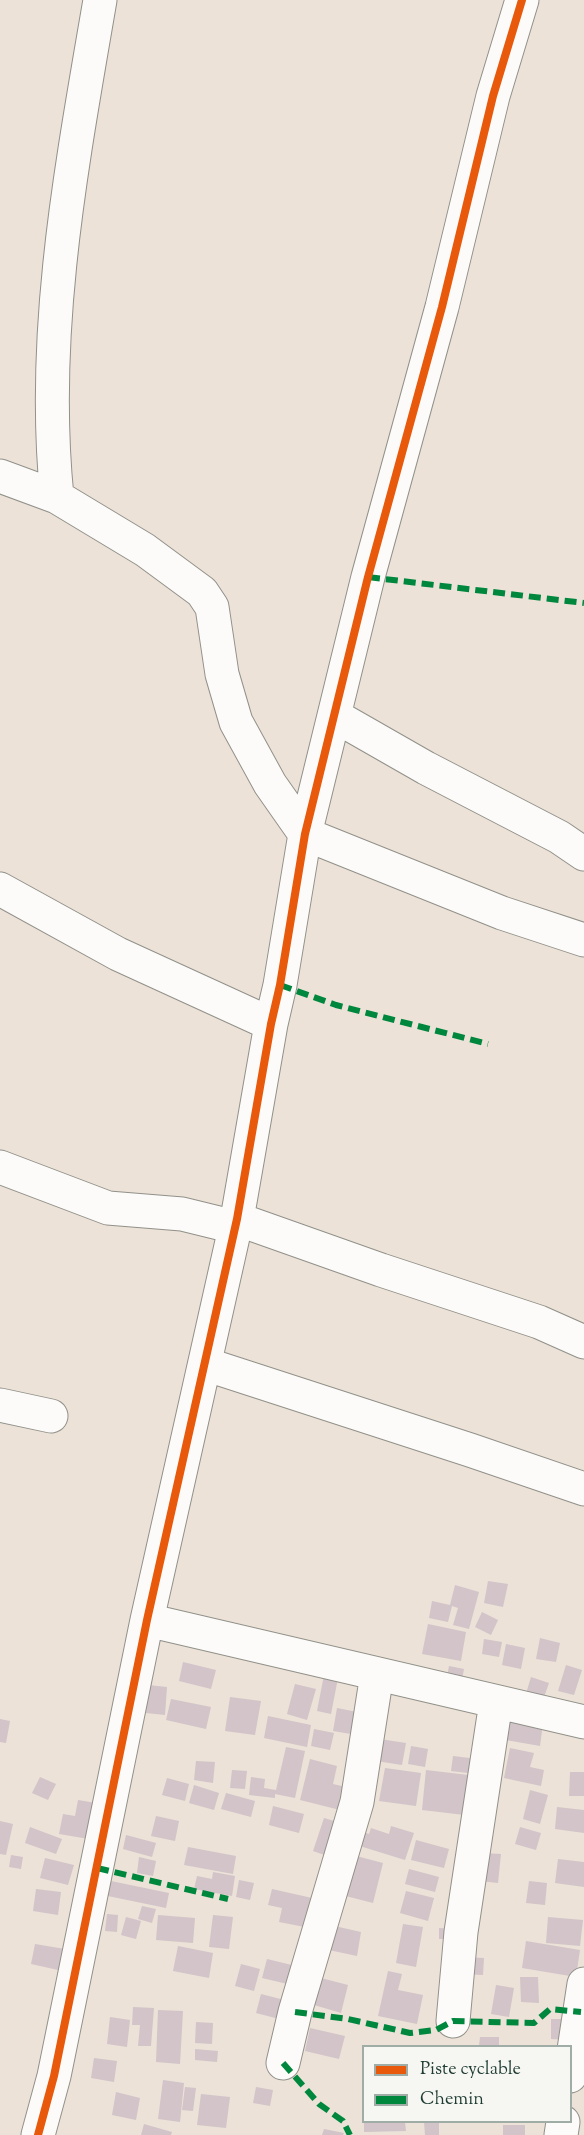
<!DOCTYPE html>
<html>
<head>
<meta charset="utf-8">
<style>
	body { margin:0 }
	#map { position:relative; width:584px; height:2135px; overflow:hidden; background:#ece2d7; font-family:"Sorts Mill Goudy",serif }
	canvas { display:block }
	.legend { position:absolute; left:362px; top:2045px; width:210px; height:78px; box-sizing:border-box; background:#f6f6f2; border:2px solid #a0aca6; margin:0; padding:8px 10px; list-style:none; font-size:18px; color:#1f3d34 }
	.legend li { display:flex; align-items:center; gap:12px; height:30px }
	.legend b { width:30px; border:2px solid #a0aca6 }
</style>
</head>
<body>
<div id="map">
<canvas width="584" height="2135"></canvas>
<ul class="legend">
<li><b style="height:8px;background:#e8590c"></b>Piste cyclable</li>
<li><b style="height:8px;background:#00873e"></b>Chemin</li>
</ul>
</div>
<script>
const ctx = document.querySelector('canvas').getContext('2d');
ctx.lineJoin = 'round';
function fill(path, color) { ctx.fillStyle = color; ctx.fill(path, 'evenodd'); }
function stroke(path, color, width, dash) { ctx.strokeStyle = color; ctx.lineWidth = width; ctx.lineCap = dash ? 'butt' : 'round'; ctx.setLineDash(dash || []); ctx.stroke(path); }
fill(new Path2D(`
	M488,1581L508,1584L503,1607L484,1603Z
	M455,1585L479,1592L469,1629L453,1625L458,1608L452,1606L448,1622L429,1618L432,1601L450,1605Z
	M482,1612L498,1620L491,1635L475,1627Z
	M428,1624L466,1632L461,1661L422,1654Z
	M540,1638L560,1643L556,1662L536,1659Z
	M484,1639L502,1642L499,1657L482,1654Z
	M506,1644L525,1648L521,1669L502,1665Z
	M183,1662L216,1670L211,1689L179,1681Z
	M566,1665L582,1670L574,1695L558,1691Z
	M449,1666L464,1669L462,1680L447,1677Z
	M324,1675L338,1678L331,1714L317,1711Z
	M531,1677L549,1683L542,1703L525,1697Z
	M295,1684L316,1689L307,1720L287,1714Z
	M148,1685L167,1687L165,1715L146,1713Z
	M230,1697L261,1701L255,1735L225,1731Z
	M171,1699L211,1707L206,1729L166,1720Z
	M337,1708L367,1714L363,1736L333,1731Z
	M268,1716L311,1725L307,1747L264,1738Z
	M503,1717L543,1723L540,1746L500,1739Z
	M0,1719L10,1721L6,1743L0,1742Z
	M314,1729L334,1733L330,1750L311,1746Z
	M373,1738L406,1743L402,1765L370,1760Z
	M411,1746L428,1749L425,1767L408,1764Z
	M286,1747L305,1751L295,1798L275,1794V1798L249,1795L251,1777L265,1779L264,1788L276,1790Z
	M510,1748L534,1753L530,1767L544,1770L541,1786L504,1778Z
	M453,1756L478,1759L476,1774L451,1771Z
	M310,1759L337,1766L333,1784L346,1787L348,1812L300,1800Z
	M196,1761L215,1762L213,1783L194,1780Z
	M385,1768L421,1773L416,1806L379,1801Z
	M232,1770L247,1771L245,1789L230,1788Z
	M426,1770L477,1776L473,1816L422,1810Z
	M570,1772H584V1796H569Z
	M40,1777L56,1784L48,1800L32,1793Z
	M167,1778L189,1784L185,1801L162,1795Z
	M194,1785L219,1793L214,1810L189,1803Z
	M530,1790L548,1795L540,1824L523,1819Z
	M226,1793L255,1801L251,1817L221,1809Z
	M78,1800L96,1803L89,1839L59,1834L63,1814L75,1816Z
	M273,1806L304,1814L299,1833L269,1825Z
	M557,1807L584,1810V1833L555,1829Z
	M156,1816L179,1821L175,1841L151,1836Z
	M324,1818L344,1824L333,1858L313,1851Z
	M0,1821L13,1824L6,1855L0,1854Z
	M391,1826L414,1833L405,1860L350,1843L354,1829L369,1834L371,1828L389,1834Z
	M30,1827L62,1839L56,1854L25,1843Z
	M520,1827L541,1833L536,1850L515,1844Z
	M126,1835L156,1843L152,1857L123,1849Z
	M416,1840L449,1849L444,1868L411,1860Z
	M188,1847L236,1856L233,1874L184,1865Z
	M345,1853L383,1863L373,1903L334,1893Z
	M482,1853L501,1854L498,1883L480,1881Z
	M11,1855L23,1857L21,1869L9,1867Z
	M139,1857L156,1861L153,1876L137,1873Z
	M45,1858L74,1865L68,1885L40,1878Z
	M558,1859L584,1862V1887L555,1883Z
	M409,1869L439,1877L435,1892L405,1884Z
	M213,1872L235,1876L232,1896L194,1889L197,1876L212,1879Z
	M106,1880L169,1893L166,1908L103,1895Z
	M239,1880L254,1883L250,1900L236,1897Z
	M529,1881L547,1883L545,1905L526,1903Z
	M36,1889L61,1892L58,1915L33,1911Z
	M272,1889L321,1900L315,1929L279,1922L282,1908L268,1905Z
	M406,1891L434,1898L428,1921L400,1913Z
	M142,1906L156,1909L152,1923L138,1919Z
	M107,1914L118,1915L117,1932L105,1931Z
	M158,1915L195,1918L193,1943L156,1940Z
	M213,1915L233,1917L229,1949L209,1947Z
	M126,1917L141,1921L136,1939L121,1935Z
	M548,1917L583,1920L580,1946L546,1943Z
	M403,1924L423,1927L416,1967L396,1963Z
	M330,1925L361,1932L357,1956L324,1949Z
	M439,1928L453,1929V1939H439Z
	M526,1941L580,1950L576,1977L522,1968Z
	M35,1944L71,1950L67,1972L31,1964Z
	M178,1946L213,1953L209,1978L173,1971Z
	M463,1957L484,1958L483,1975L462,1974Z
	M267,1959L300,1967L296,1986L262,1978Z
	M241,1964L260,1969L254,1991L235,1986Z
	M388,1971L402,1974L398,1990L423,1995L417,2024L378,2016Z
	M520,1977H538L539,2003L521,2002Z
	M321,1978L348,1985L341,2013L314,2005Z
	M496,1985L514,1988L509,2017L491,2014Z
	M261,1994L292,2002L287,2021L256,2013Z
	M133,2007L154,2008L151,2046H138L140,2025H132Z
	M158,2010L183,2011L180,2064L156,2062Z
	M110,2017L130,2020L127,2047L107,2044Z
	M551,2019H569V2040L551,2039Z
	M196,2022L213,2023L212,2044L195,2043Z
	M310,2028L345,2036L339,2059L305,2051Z
	M480,2037H499V2046H479Z
	M195,2049L218,2051L217,2062L195,2060Z
	M94,2058L117,2061L114,2082L91,2078Z
	M163,2080L184,2083L180,2122L158,2119Z
	M185,2087L196,2088L193,2111L182,2110Z
	M256,2087L273,2090L270,2106L253,2103Z
	M116,2092L140,2098L136,2120L112,2115Z
	M201,2094L230,2097L226,2128L197,2125Z
	M364,2122H405L406,2131L364,2132Z
	M424,2122H439V2135H425Z
	M144,2124L172,2132L171,2135H141Z
	M503,2125H525V2135H503Z
	M324,2129L344,2133L343,2135H322Z`), '#d2c4c9');
const minor = new Path2D(`
	M0,476L57,497L145,550L202,592L212,607L222,674L236,722L270,784L305,834L502,913L584,940
	M57,497C40,330 72,164 100,0
	M335,716L426,768L559,837L584,854
	M0,889L118,954L271,1024
	M0,1167L108,1208L182,1214L235,1227
	M237,1219L381,1270L539,1322L584,1342
	M205,1364L470,1450L584,1489
	M0,1405L51,1416
	M147,1620L584,1722
	M453,2021L461,1932L496,1702
	M283,2063L295,2012L357,1802L377,1674
	M570,2076L584,1984
	M38,2135L54,2076L147,1620L237,1219L271,1024L280,985L305,834L368,577L442,307L493,96L522,0
	M561,2135L563,2122`);
stroke(minor, '#91918a', 35);
stroke(minor, '#fcfbf9', 33);
stroke(new Path2D(`
	M368,577L584,603
	M280,985L336,1005L488,1044
	M97,1868L228,1899
	M295,2012L348,2019L410,2033L436,2030L453,2021L534,2023L550,2009L581,2012
	M283,2063L319,2104L343,2121L350,2135`), '#00873e', 6, [12, 6]);
stroke(new Path2D(`
	M38,2135L54,2076L147,1620L237,1219L271,1024L280,985L305,834L368,577L442,307L493,96L522,0`), '#e8590c', 8);
</script>
</body>
</html>
